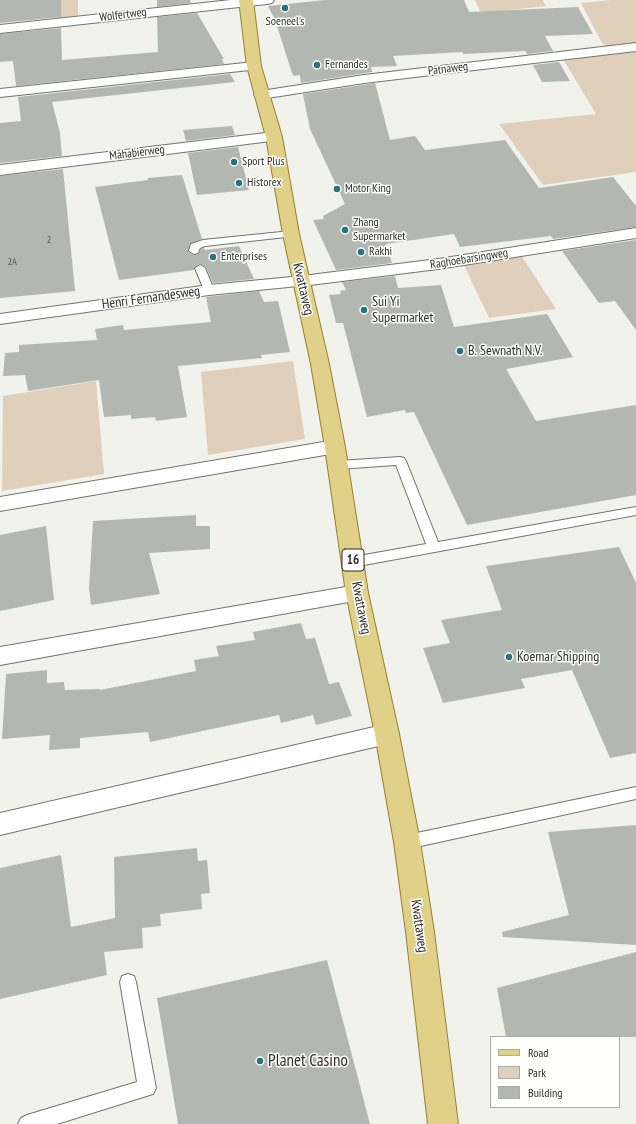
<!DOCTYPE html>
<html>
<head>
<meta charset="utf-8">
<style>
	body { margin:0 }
	#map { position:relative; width:636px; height:1124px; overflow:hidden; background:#f1f2ec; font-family:"PT Sans Narrow",sans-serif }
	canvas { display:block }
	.legend { position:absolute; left:490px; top:1036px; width:130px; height:72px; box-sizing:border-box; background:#fffffe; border:1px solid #ababa9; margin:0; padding:5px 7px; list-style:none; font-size:12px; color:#2d2d2a }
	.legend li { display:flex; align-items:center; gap:8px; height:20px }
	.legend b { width:20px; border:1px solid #ababa9 }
</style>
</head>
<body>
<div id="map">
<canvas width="636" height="1124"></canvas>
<ul class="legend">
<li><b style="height:5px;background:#e1d087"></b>Road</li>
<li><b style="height:11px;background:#e0d0bb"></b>Park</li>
<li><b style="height:11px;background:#b3b7b1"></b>Building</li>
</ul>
</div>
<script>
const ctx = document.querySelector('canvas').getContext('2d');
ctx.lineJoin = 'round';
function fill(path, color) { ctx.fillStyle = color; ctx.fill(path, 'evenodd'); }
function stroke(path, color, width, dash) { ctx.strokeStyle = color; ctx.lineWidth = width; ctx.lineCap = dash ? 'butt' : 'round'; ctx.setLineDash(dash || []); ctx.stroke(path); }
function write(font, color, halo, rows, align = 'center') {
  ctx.font = font + ' "PT Sans Narrow",sans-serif'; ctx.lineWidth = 3; ctx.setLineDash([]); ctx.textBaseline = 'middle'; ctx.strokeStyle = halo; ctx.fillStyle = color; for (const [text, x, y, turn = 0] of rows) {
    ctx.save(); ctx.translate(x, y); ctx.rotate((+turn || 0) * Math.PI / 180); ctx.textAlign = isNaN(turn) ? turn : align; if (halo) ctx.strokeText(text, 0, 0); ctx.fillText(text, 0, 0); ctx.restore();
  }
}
fill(new Path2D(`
	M51,0H78V18L57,20Z
	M475,0H543L546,6L481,13Z
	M611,0H636V43L607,47L602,43L581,3Z
	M636,50V172L543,185L499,124L596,114L563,59Z
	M521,255L556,309L489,318L464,265Z
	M293,361L305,439L208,455L201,372Z
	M96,381L104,474L2,491L3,396Z`), '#e0d0bb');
fill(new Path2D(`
	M0,0H61V17L0,23Z
	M157,0H190L191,3L157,7Z
	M325,0H464L469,12L578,7L593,34L545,36L553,51L527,54L525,51L463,54V52L393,56L397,66L371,67L372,72L301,83L300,75L293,76L275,20L268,6Z
	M197,13L224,59H222L224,64L16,86L13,61L0,62V34L61,28L62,60L158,52L157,17Z
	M559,62L570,81L542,82L533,65Z
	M230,74L235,82L52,102L60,133L62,156L0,163V123L21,121L18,97Z
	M375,83L390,140L415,136L425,150L505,140L539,188L613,177L636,206V227L553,239L551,236L460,247L454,234L386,244L392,263L336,270L313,220L324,219L323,216L345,204L310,129L303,94Z
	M232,126L235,135L186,141L183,130Z
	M238,147L249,190L197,195L188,153Z
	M63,169L75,291L0,298V176Z
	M182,175L202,239L191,243L188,252L194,255L198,254L201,249L204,248L205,250L239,246L254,279L213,283L206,267L199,264L194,268V270L119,280L95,187L148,180V178Z
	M636,240V330L615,301L599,303L562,251Z
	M395,276L398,288L441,285L454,327L547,314L573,357L506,369L536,421L636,405V495L467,525L414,412L406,413L405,410L367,417L343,323H336L329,295L341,294L340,291L346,290L342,282Z
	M259,291L264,302L278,301L290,352L261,355L262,358L178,366L187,417L156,421L155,417L131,419V415L104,417L99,380L28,391L25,375L3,376L5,353L19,352V345L97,340L95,329L123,325L124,330L211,322L206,297Z
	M196,515V526H210V549L149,553L160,594L91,605L89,588L93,521Z
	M46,526L54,600L0,611V535Z
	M619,547L636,583V753L610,758L572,670L521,679L525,688L443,703L423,648L450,643L441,620L502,610L486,566Z
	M301,623L306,639L315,638L329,684L339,682L352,716L316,725L313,715L281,723L279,715L150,742L148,732L80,738V748L49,750L50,735L2,739L6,674L47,670V683L64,682L65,690L100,689V690L196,671L194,660L219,656L216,646L255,640L253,632Z
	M636,825V945L503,937L502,932L569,915L548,832Z
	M197,848L198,861L207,860L210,893L201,894L202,909L160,914L161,926L142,928L143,948L104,952L107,975L0,999V868L61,855L71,927L115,918L114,857Z
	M636,952V1037H506L497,988Z
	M327,960L370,1124H178L157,998Z`), '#b3b7b1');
const service = new Path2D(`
	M291,231L296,234L295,236L205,246L200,248L198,253L194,254L189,251L191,244L203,240Z
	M200,265L205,268L214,290L213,292H205L204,290L195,268Z
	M400,457L404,458L406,461L438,542L636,507V515L353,567L348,565L346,562L348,559L353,557L426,544L396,465L338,469L334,468L332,465L334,462L338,461Z
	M636,787V799L407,849L401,847L399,842L401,837L407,835Z
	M128,974L134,976L136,982L156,1088L153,1094L57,1124H18L21,1118L27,1115L137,1082L120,982L122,976Z`);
const minor = new Path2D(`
	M231,0H274L272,3L267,4L0,33V25Z
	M636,43V51L364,83L261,99L256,98L254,95L256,92L261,91L364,75Z
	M254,62L259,63L261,66L259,69L0,97V89Z
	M274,132L279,134L282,137L279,140L0,175V165Z
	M636,228V238L438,269L302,286L296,285L293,281L296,277L302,276L438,259Z
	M335,440L342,442L345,447L342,452L0,511V497Z
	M357,585L365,587L368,593L365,599L0,665V647Z
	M387,724L396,727L399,734L396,741L387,744L0,835V813Z`);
const tertiary = new Path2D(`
	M302,276L308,277L311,281L308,285L209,295L0,324V314L209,285Z`);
const primary = new Path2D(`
	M239,0H253L261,66L282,137L299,234L329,364L345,447L368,593L399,734L420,842L434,932L458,1124H428L406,932L394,842L375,734L346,593L325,447L311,364L283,234L266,137L247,66Z`);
stroke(service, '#72736d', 2);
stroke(minor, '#72736d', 2);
stroke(tertiary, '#72736d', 2);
stroke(primary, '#958232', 2);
fill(service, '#fff');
fill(minor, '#fff');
fill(tertiary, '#fff');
fill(primary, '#e1d087');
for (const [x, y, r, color] of [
	[285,8,4,"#2a727d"],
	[317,65,4,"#2a727d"],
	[234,162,4,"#2a727d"],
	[239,183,4,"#2a727d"],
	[337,189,4,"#2a727d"],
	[345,230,4,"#2a727d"],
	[361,252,4,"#2a727d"],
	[213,257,4,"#2a727d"],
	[364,310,4,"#2a727d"],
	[460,351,4,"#2a727d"],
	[509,657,4,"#2a727d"],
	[260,1061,4,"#2a727d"]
]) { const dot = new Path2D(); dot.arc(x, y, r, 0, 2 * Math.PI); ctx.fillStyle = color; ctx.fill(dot); stroke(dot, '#fffffe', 1.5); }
write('10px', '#4e504c', null, [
	["2",49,240],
	["2A",12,262]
]);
write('12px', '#2d2d2a', '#fffffe', [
	["Wolfertweg",123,15,-7],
	["Patnaweg",448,69,-7],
	["Mahabierweg",137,153,-7],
	["Raghoebarsingweg",469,259,-9]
]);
write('12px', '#2d2d2a', '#fffffe', [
	["Soeneel's",285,22,"center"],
	["Fernandes",325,65],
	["Sport Plus",242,162],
	["Historex",247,183],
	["Motor King",345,189],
	["Zhang",353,223],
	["Supermarket",353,237],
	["Rakhi",369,252],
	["Enterprises",221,257]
], 'left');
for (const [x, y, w] of [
	[353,560,22]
]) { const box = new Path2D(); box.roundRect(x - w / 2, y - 11, w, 22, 3); ctx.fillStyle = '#fffffe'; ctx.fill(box); stroke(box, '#2d2d2a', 1); }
write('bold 13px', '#2d2d2a', null, [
	["16",353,560]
]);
write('14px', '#2d2d2a', '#fffffe', [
	["Kwattaweg",303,289,77],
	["Henri Fernandesweg",151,298,-8],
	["Kwattaweg",361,608,79],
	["Kwattaweg",419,926,82]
]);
write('14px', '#2d2d2a', '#fffffe', [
	["Sui Yi",372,302],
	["Supermarket",372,318],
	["B. Sewnath N.V.",468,351],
	["Koemar Shipping",517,657]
], 'left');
write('17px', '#2d2d2a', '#fffffe', [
	["Planet Casino",268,1061]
], 'left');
</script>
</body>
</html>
